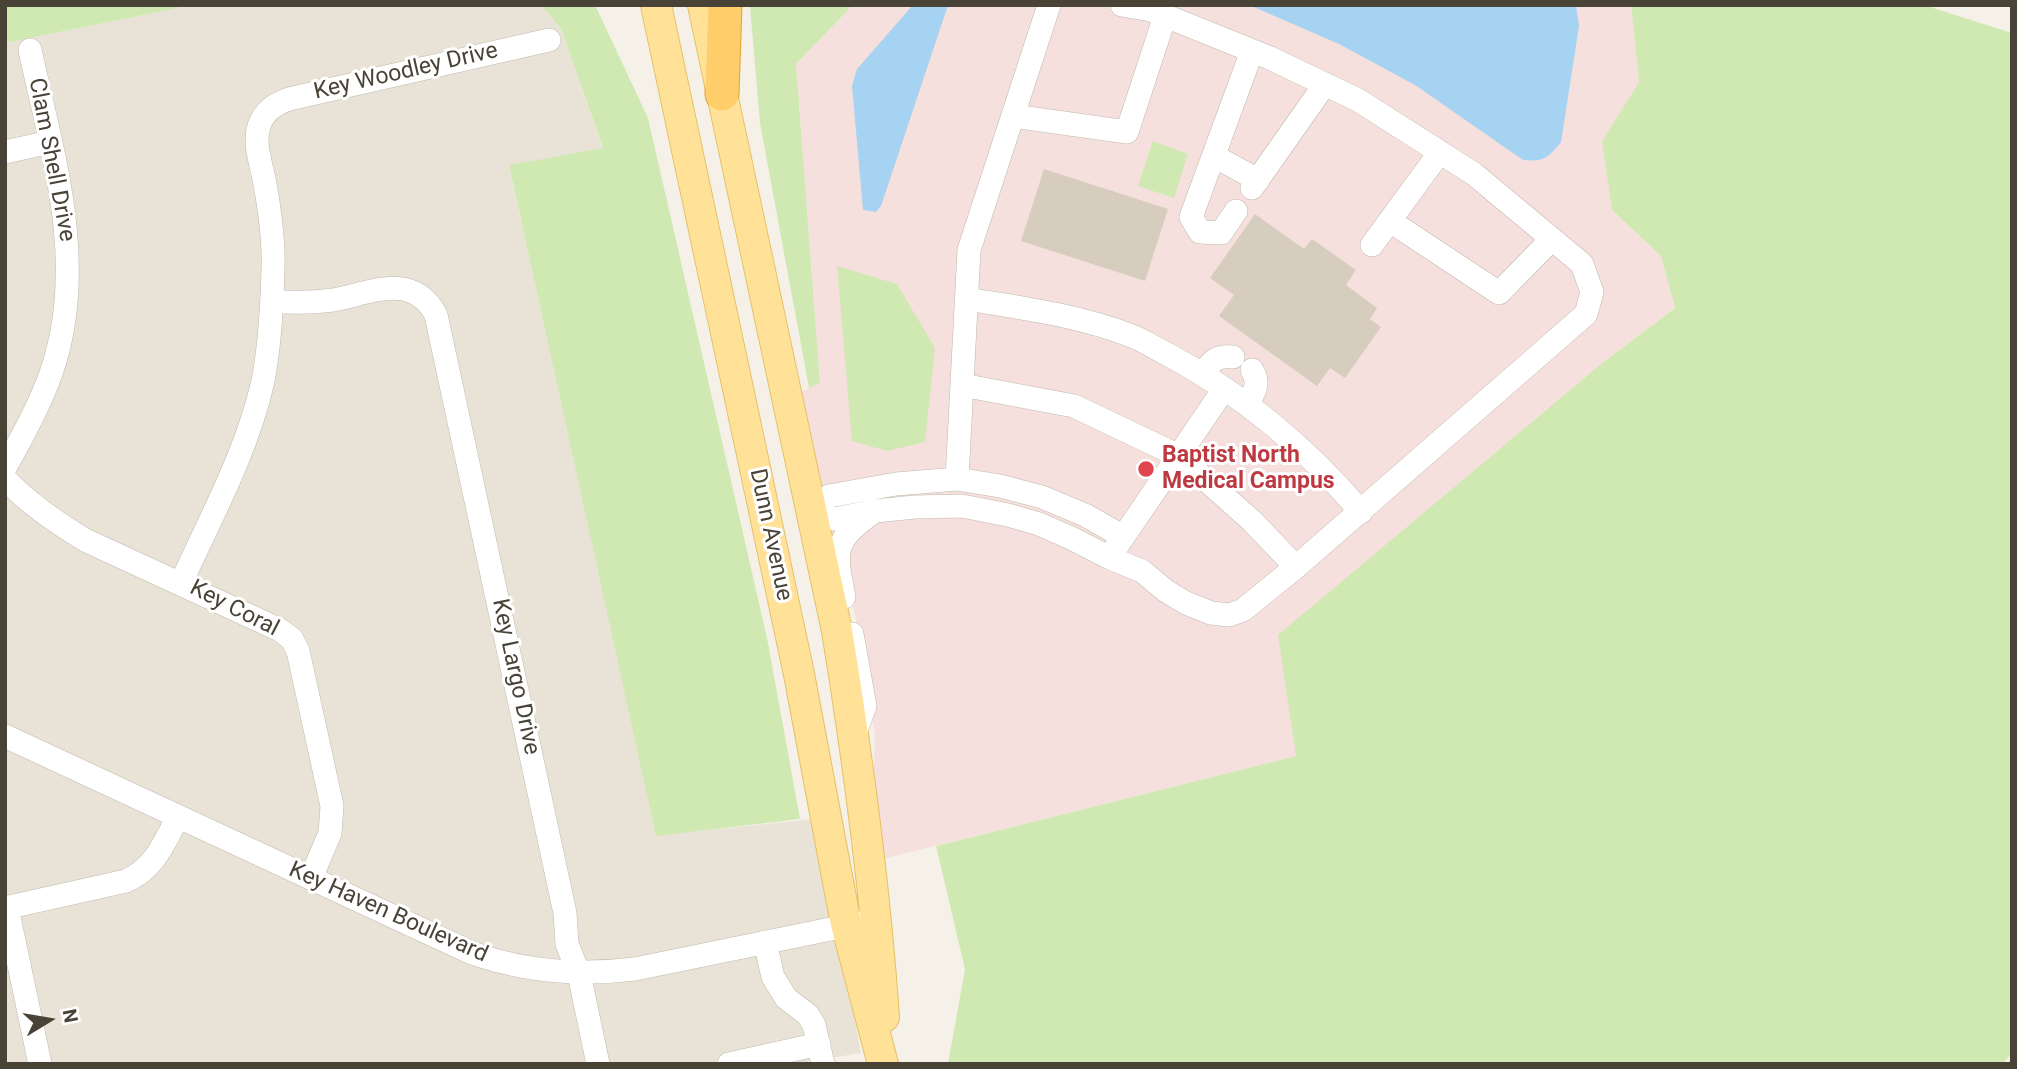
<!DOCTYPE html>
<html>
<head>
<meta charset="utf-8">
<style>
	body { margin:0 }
	#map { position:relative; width:2017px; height:1069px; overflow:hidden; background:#f5f1e9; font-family:Roboto,sans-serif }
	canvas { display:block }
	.frame { position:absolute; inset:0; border:7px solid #494237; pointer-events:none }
	.north { position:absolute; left:14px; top:985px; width:70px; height:70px; -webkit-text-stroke:5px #fff; paint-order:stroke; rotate:79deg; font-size:19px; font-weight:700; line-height:28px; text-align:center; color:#494237 }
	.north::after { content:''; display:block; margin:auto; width:24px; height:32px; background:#494237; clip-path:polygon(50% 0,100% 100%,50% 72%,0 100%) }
</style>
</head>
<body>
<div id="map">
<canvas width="2017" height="1069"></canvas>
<div class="frame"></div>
<div class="north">N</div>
</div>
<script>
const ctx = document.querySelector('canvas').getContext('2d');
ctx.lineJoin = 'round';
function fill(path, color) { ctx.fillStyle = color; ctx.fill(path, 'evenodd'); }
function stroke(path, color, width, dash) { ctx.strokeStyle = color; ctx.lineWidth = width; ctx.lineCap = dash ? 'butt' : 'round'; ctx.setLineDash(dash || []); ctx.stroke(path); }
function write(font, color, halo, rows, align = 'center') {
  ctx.font = font + ' Roboto,sans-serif'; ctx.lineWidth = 6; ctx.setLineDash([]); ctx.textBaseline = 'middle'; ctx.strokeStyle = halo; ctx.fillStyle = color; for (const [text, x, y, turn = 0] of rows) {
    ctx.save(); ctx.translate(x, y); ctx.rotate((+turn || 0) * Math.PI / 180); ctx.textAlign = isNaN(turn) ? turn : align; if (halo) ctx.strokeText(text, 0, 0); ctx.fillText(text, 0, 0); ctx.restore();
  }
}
fill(new Path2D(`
	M193,5H541L561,29L603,149L509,166L657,835L816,819L861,1053L795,1064H5V43Z`), '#e9e3d7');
fill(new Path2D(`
	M853,5H1631L1639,82L1603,141L1612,210L1661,256L1675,308L1601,364L1279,635L1297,756L882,859L873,788L875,736L867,680L844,556L833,546L800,392L820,383L796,64Z`), '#f5e0dd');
fill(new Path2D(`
	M5,5H193L5,43Z
	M541,5H595L648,118L767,638L800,819L656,836L509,165L603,148L561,29Z
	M853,5L796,64L820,383L809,388L760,123L750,6Z
	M1631,5H1924L2012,33V1053L2002,1064H948L965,969L936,846L1296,756L1278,635L1601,364L1675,308L1661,256L1612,210L1602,141L1639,82Z
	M1153,141L1188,154L1174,198L1138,186Z
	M837,266L897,284L935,348L925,442L887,451L852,441Z`), '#d0e9b2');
fill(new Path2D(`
	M913,5H948L881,206L876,212L863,210L852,86L857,69Z
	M1249,5H1576L1579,26L1561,142C1548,158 1544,162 1523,160L1415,85L1339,44Z`), '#a6d3f1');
fill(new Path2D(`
	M1044,169L1168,209L1145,281L1021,241Z
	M1255,214L1304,249L1312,239L1356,270L1346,285L1377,308L1370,319L1381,327L1345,378L1330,368L1317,386L1219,316L1234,295L1210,278Z`), '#d7cdbe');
const minor = new Path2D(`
	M1013,116L1127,132L1165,16
	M5,152L50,142
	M1214,156L1258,180
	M1252,188L1325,84
	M1236,211L1221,233L1200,232L1191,217L1252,51
	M1390,221L1499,293L1551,240
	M1372,245L1440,152
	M967,299C1021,308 1077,315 1129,335C1142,339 1154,348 1167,354C1240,393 1307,448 1361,512
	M272,301C293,303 312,303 333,300C371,293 413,271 436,315L565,913L567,944L579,974L598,1064
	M1203,374C1211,361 1217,355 1233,357
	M962,385L1074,406L1179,456L1252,521L1296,567
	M1247,404C1255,392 1260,383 1252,370
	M5,468C24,433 44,398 55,361C86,257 52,152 30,50
	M5,479C29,504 55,522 85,540L280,630L292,639L298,651L332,806L330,833L311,878
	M957,479L969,250L1049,5
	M812,512L834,519L875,511L915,507L962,506L1008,515L1039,524L1073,539L1110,558L1142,571L1166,591L1186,603L1211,613L1229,615L1243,610L1296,567L1586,314L1592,292L1582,264L1474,174L1358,100L1270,58L1151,10L1122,5
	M812,512L829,496L896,484L957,479L1000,486L1042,497L1085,515L1122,536
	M1115,549L1224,389
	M181,583C211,517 247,452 263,381C270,345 272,305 273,269C274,241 270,212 265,184C262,166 253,144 259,126C264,111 275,104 289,99L549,40
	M844,597C835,551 832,542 872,513
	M852,634L865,706L854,736
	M5,736L472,953C526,972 579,976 635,969L860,923
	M5,908L126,881C155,868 164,843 178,817
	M7,908L40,1064
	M765,942L773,977L786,998L808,1015L814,1025L823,1064
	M729,1064L819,1044`);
const major = new Path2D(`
	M656,5L799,674L846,924L883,1064
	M703,5L837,631C858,759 875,887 884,1017`);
const highway = new Path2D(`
	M722,94L725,5`);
stroke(minor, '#c0b9ac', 24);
stroke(major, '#e5bf67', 32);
stroke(highway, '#dfa239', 35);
stroke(minor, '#fff', 23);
stroke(major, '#ffe198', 30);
stroke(highway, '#ffcd6a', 33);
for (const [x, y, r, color] of [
	[1146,469,9,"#e0444e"]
]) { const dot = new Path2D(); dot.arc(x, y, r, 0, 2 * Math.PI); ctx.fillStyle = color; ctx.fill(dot); stroke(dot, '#fff', 2.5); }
write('23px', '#494237', '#fff', [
	["Key Woodley Drive",406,72,-13],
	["Clam Shell Drive",51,160,79],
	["Dunn Avenue",770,535,78],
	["Key Coral",234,609,27],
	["Key Largo Drive",515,677,78],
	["Key Haven Boulevard",388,913,24]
]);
write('bold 23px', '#be3a42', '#fff', [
	["Baptist North",1162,456],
	["Medical Campus",1162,482]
], 'left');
</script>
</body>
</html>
